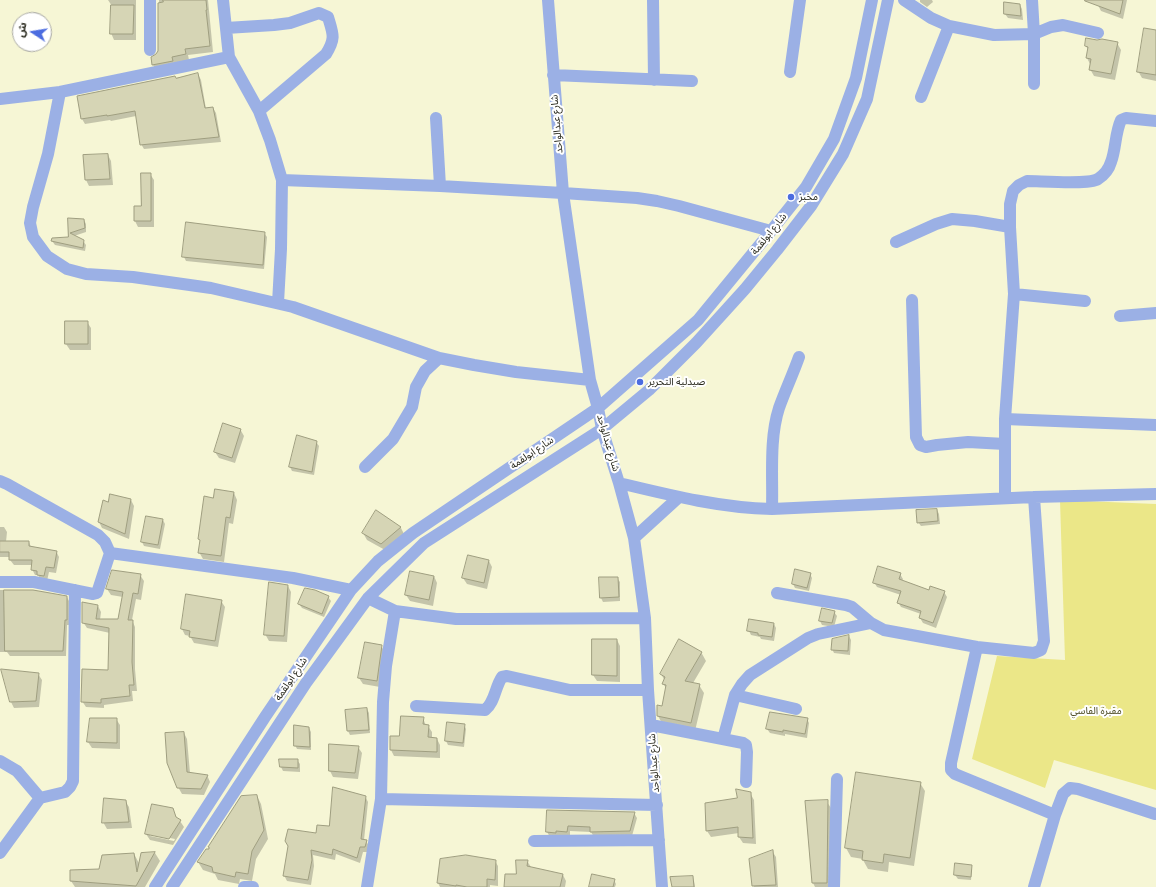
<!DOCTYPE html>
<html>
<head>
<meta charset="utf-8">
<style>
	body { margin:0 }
	#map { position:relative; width:1156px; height:887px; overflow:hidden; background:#f6f6d5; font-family:"IBM Plex Sans","Noto Sans Arabic",sans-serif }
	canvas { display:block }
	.north { position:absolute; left:12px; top:12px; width:40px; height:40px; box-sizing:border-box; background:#fff; border:1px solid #a8a8a3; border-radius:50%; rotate:282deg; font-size:11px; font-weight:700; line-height:16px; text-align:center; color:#252519 }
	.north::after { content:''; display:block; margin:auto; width:14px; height:18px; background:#4b6ce0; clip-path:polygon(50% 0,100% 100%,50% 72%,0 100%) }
</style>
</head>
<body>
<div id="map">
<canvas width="1156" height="887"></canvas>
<div class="north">ش</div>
</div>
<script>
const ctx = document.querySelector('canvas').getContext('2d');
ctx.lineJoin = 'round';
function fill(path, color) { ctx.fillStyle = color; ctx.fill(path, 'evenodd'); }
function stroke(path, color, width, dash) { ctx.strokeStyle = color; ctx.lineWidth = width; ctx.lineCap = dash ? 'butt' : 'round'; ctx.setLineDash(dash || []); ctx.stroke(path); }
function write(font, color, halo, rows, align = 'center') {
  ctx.font = font + ' "IBM Plex Sans","Noto Sans Arabic",sans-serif'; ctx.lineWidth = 4; ctx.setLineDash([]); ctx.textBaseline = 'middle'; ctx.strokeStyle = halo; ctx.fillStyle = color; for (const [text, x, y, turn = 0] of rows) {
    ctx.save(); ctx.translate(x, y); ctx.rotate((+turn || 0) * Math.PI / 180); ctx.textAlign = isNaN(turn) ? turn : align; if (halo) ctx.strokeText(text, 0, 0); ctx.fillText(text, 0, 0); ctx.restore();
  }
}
fill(new Path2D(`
	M1060,500L1156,504V790L1054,760L1045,788L972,759L997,656L1065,660Z`), '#ebe788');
fill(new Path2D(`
	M108,0H136V40H114L111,33L112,6Z
	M159,0H208L213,52L188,55L189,60L157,71L153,65L152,58L157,55L159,51Z
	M920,0H932L933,2L927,7L920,2Z
	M1099,0H1127L1123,19L1101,11L1098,5Z
	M1020,5L1022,9L1023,20L1008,18L1005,14Z
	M1156,31V81L1142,78L1138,71Z
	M1117,43L1121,50L1115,80L1094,76L1090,69V64L1087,58L1088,50L1086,46Z
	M198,74L201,80L206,109L213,108L216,113L221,142L144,149L141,144L136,116L111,121L110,120L85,124L82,119L78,97Z
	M108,155L111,161L113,185L89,186L86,180Z
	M150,174L154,180V227H138L135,221L142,207Z
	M69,219L84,220L86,224V232L74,236L83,241L86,245L85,251L55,245L52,241L69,238Z
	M187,223L264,233L267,237L264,269L186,261L184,257Z
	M87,322L91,328V350H70L66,344Z
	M240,429L244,436L235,463L219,458L215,452Z
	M316,442L319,446L314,475L292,471L290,467Z
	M234,493L237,500L233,524L229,523L224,562L203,559L199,552L201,542L199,539L214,499Z
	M110,495L131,500L134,506L129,539L102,528L99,522L109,503Z
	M937,510L939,514L940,524L921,526L918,522Z
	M376,512L401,528L404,534L385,550L367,540L363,533Z
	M163,520L165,524L160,549L144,546L142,542Z
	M0,527H4L7,532L6,542H29L31,547L56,551L59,557L56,573L49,572L47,581L41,580L38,575H35L32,569V565H14L10,560V557H0Z
	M489,561L492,567L487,589L467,584L463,578Z
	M113,571L140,575L144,581L141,600L136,599L132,620L135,627V669L137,691H132L133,701L104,705V708L86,707L82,701L109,671L110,633L87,628L83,622L98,606L101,612L100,620H119L123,597L111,595L107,589Z
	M810,574L812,578L809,591L795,588L793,584Z
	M900,574L903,579L902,581L930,591L944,592L947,597L936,628L923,623L920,618L921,614L901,607L898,602L901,595L877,587L874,582Z
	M434,576L437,583L433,606L410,601L406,595Z
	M600,578H617L620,582V601L603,602L601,598Z
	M288,586L291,592L287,642L269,641L265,634Z
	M0,590H33L67,597L70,603V625H67L66,656H10L7,652H0Z
	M328,597L331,601L324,617L302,608L299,604Z
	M221,601L225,607L218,647L194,643L190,636L185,635L182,629Z
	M834,612L837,616L834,627L822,625L820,621Z
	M750,621L774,624L776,628L774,641L761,639L760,637L751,635L749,631Z
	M849,636L851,640L850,655L834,653L832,649Z
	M593,640H617L620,646V682L597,681L593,675Z
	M381,646L385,652L380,687L363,684L359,678Z
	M701,652L706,661L693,683L699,685L704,693L695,731L663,725L658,716L663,707L667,689L663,684L665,681L661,674Z
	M3,671L38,674L42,680L39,707L14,708L11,702Z
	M367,709L369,713L370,733L350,735L348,731L347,711Z
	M423,718L426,726H428L432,732V739H437L440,745V758L394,756L391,750L400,737Z
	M116,719L120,725V749L92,748L88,742Z
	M807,719L809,723L807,738L785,734V736L770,733L767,729Z
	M448,723L464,725L466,729L464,747L448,745L446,741Z
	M309,728L311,732V750L297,749L295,745Z
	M184,733L187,739L190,773L207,775L210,782L204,795L182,794L178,787Z
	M358,747L362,753L358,779L333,777L330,771Z
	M297,760L300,764V772L283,771L281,767Z
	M857,773L920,783L925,791L914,866L889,862L888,872L868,869L863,860V859L851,857L846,848Z
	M750,793L754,800L756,844L743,843L739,837V833L711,837L707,831L738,799Z
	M257,796L261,804L268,839L256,859L252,881L240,879L239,884L218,880L215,874L203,870L198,862L207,850H210L209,847Z
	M365,796L368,802L364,840L366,841L369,846L368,852H363L360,863L336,854L335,860L313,855L314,866L311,885L287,881L284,875L317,834L330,827Z
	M125,801L129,807L132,828L107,829L103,822Z
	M806,802H827L831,808L830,887H815L813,883Z
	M173,809L177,819L180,821L184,827L173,845L150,840L146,834ZM150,834L175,839L174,841L150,836Z
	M548,811L634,813L637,818L632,836L594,837L591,832L570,831V837H550L547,832Z
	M772,851L776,857L778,887H754L753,885Z
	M155,853L160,861L145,887H75L71,881L100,870L134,854L140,865L142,854Z
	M495,861L498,866V886L490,885V887H440L438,883Z
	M527,861L531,867L563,875L566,881L565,887H505L517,875Z
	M956,864L972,869L971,880L958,879L955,875Z
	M692,877L694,881L695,887H673Z
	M614,880L616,884L615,887H590Z`), '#0003');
const building = new Path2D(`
	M163,0H206L207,10H206L210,46L185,49L186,54L172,57L173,61L152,65L151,57L156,54L158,51V3L163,2Z
	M1085,0H1123L1120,14L1085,1Z
	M1004,2L1020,4L1021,16L1004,14Z
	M111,5H134L133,34H110Z
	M1144,28L1156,30V75L1137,72Z
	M1086,38L1097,40L1102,39L1118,42L1111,74L1089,70L1091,59L1086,58L1088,47L1085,46Z
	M198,73L205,108L213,107L219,137L140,145L135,111L107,116V115L81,119L77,96L175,76L176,78Z
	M108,154L110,179L85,180L83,155Z
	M141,173H151V221H134V206H141Z
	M68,218L84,219L85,228L70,233L84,240L83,248L51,241L52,238L68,237Z
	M186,222L265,232L263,265L182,257Z
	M65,321H88V344H65Z
	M223,423L241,429L232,458L214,452Z
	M297,435L317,441L312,472L289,467Z
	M215,489L234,492L230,518L226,517L221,556L198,553L200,540L198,539L204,496L213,498Z
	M110,494L131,499L125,534L98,522L103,500L108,502Z
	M937,509L938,521L917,523L916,510Z
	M376,510L401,527L381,544L362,533Z
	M146,516L163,519L158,545L141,542Z
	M0,541H29V546L57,551L54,568L46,567L44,576L37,575V571L31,570L32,560H9V552H0Z
	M468,555L489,560L484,583L462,578Z
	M878,566L901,573L899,579L929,590L930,586L945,591L933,623L919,618L921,611L897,603L901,591L873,583Z
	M795,569L811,573L807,588L792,584Z
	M112,570L141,574L138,594L133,593L128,620H133L132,662L134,685H129L130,696L101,699V703L81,702L82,669L108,670L109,628L82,623V602L98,605L96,619H118L123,592L106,589Z
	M410,571L434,576L429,600L405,595Z
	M599,577H618L619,597L600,598Z
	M269,582L288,585L284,636L264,635Z
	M305,588L315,590L329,596L322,614L298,604Z
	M4,590H33L67,596V620H65L63,651H5Z
	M186,594L222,600L215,641L189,637L190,631L181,629Z
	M822,608L835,611L832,623L819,621Z
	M749,619L774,623L772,637L758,635V633L747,631Z
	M849,635L848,651L831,650L832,639Z
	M592,639H617V676L592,675Z
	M679,639L702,652L685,681L700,684L691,723L657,716V705L662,706L666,685L662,684L665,677L660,674Z
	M365,642L382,645L377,681L358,678Z
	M1,669L39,673L36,701L10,702Z
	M367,708L369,730L347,731L345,710Z
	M770,712L808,718L805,734L783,730V732L766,729Z
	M401,716L424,717L423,724L429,725L428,737L437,738V752L390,750V736H399Z
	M90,718H117V743L87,742Z
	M447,722L465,724L463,743L445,741Z
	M294,725L309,727L310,747L294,746Z
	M184,732L187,772L208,775L201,789L177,788L167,763L165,733Z
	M329,744L359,746L355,773L329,771Z
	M279,759H298V768L280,767Z
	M856,772L921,782L910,858L884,854L883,863L862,860L863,851L845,848Z
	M333,787L366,796L361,839L367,840L365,847H360L357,858L333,849L332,855L311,850L312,860L308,880L283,876L288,846L285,841L288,829L316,833L317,825L329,826Z
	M736,789L751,792L753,838L738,837V827L706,831L705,803L737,798Z
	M257,795L264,830L252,851L248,874L236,872L235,877L213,872L212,867L197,862L206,849H209V847H208L241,796Z
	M104,798L126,800L129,822L102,823Z
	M828,800L827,883H812L805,801Z
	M152,804L173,808L176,817L181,820L169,839L145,834Z
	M547,810L635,812L630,831L590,832V827L568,826L567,832L556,831V833L546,832Z
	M773,850L776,885L752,886L749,859Z
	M155,852L136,886L70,881V870L99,869L102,855L134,853L137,872L141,853Z
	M466,855L496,860L495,880L487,879V887H467L456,885V886L437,883L440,859Z
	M516,860H528L527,866L563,874L560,887H504L505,874H516Z
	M955,863L972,865L971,877L954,875Z
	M592,874L615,879L613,887H589Z
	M693,876L694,887H672L670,877Z`);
fill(building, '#d6d5b5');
stroke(building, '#9f9e80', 1);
stroke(new Path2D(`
	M223,0L229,57L259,111L270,140L282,180L281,249L278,303
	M548,0L563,193L590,380L598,408L602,429L619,483L634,538L645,618L648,690L662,887
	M653,0L654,80
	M904,0L931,18L949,26L994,35L1034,34L1051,27L1063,25L1098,33
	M1032,0L1034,34V84
	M226,28L274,25L290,23L319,13L328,17C333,34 336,38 326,54L259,111
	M150,50V0
	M790,72L800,0
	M553,75L692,81
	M60,92L48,154L33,207L30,223L33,237L47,256L67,269L86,274L133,277L211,288L293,307L439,358L474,365L516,372L590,380
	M921,97L949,26
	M0,99L60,92L229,57
	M436,118L440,186
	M282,180L440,186L563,193L637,198L657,201L679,206L771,231
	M896,242L936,224L952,219L975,221L1010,227
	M1014,294L1085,301
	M912,300L916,437L920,445L926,447L937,445L968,442L1005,444
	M1120,316L1156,313
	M1005,419L1156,425
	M365,467L393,439L412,407L416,387L425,371L439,358
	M0,481L7,484L98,535L105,542L110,553L293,578L351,590
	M619,483C669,495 721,508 772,509L1034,497L1156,494
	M1005,498V419L1014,294L1010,227V204L1013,191L1019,185L1027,181C1041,181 1088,185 1098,179C1104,175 1109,169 1111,162C1116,149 1115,133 1121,120L1126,118L1156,121
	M772,509C773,477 769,439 779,408C785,391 793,374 799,357
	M634,538L679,497
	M0,582H34L93,594L97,593L110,553
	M777,593L846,605L852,607L871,623L884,630L977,647L1034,653L1041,650L1044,641L1034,497
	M368,598L395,611L456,619H485L645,618
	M977,647L951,763V770L955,774L1055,815
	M735,695L796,709
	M416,706L485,710C495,702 495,687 502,677L507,676L570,690H648
	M651,725L743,743L746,745L747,752L746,782
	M723,739L735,695L742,684L750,675L808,638L818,634L871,623
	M0,761L17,771L40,798
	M381,799L657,805
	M534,841L659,840
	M0,853L40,798L65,792L70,787L73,781L75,590
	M155,887L265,717L351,590L378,561L413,533L598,408L698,320L771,231L806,187L834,139L856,78L872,0
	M172,887L306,683L368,598L424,543L602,429L649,390L696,343L745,289L777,250L811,206L843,154L867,99L888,0
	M244,887H253
	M367,887L381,799L383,702L386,666L395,611
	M834,887L837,779
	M1034,887L1055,815L1063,794L1070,788L1078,789L1155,814`), '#9bb0e5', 12);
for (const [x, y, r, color] of [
	[791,197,4,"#4b6ce0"],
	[640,382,4,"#4b6ce0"]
]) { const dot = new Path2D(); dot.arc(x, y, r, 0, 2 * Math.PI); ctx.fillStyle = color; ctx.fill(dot); stroke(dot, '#fff', 1.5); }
write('10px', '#252519', '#fff', [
	["شارع عبدالواحد",557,124,-95],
	["شارع ابولقمة",769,234,-51],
	["شارع عبدالواحد",608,443,74],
	["شارع ابولقمة",532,453,-34],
	["شارع ابولقمة",291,679,-56],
	["شارع عبدالواحد",654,763,-94]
]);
write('10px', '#252519', '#fff', [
	["مخبز",799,197],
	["صيدلية التحرير",648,382]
], 'left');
write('10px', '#4a4921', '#fff', [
	["مقبرة الفاسي",1096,711]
]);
</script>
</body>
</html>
